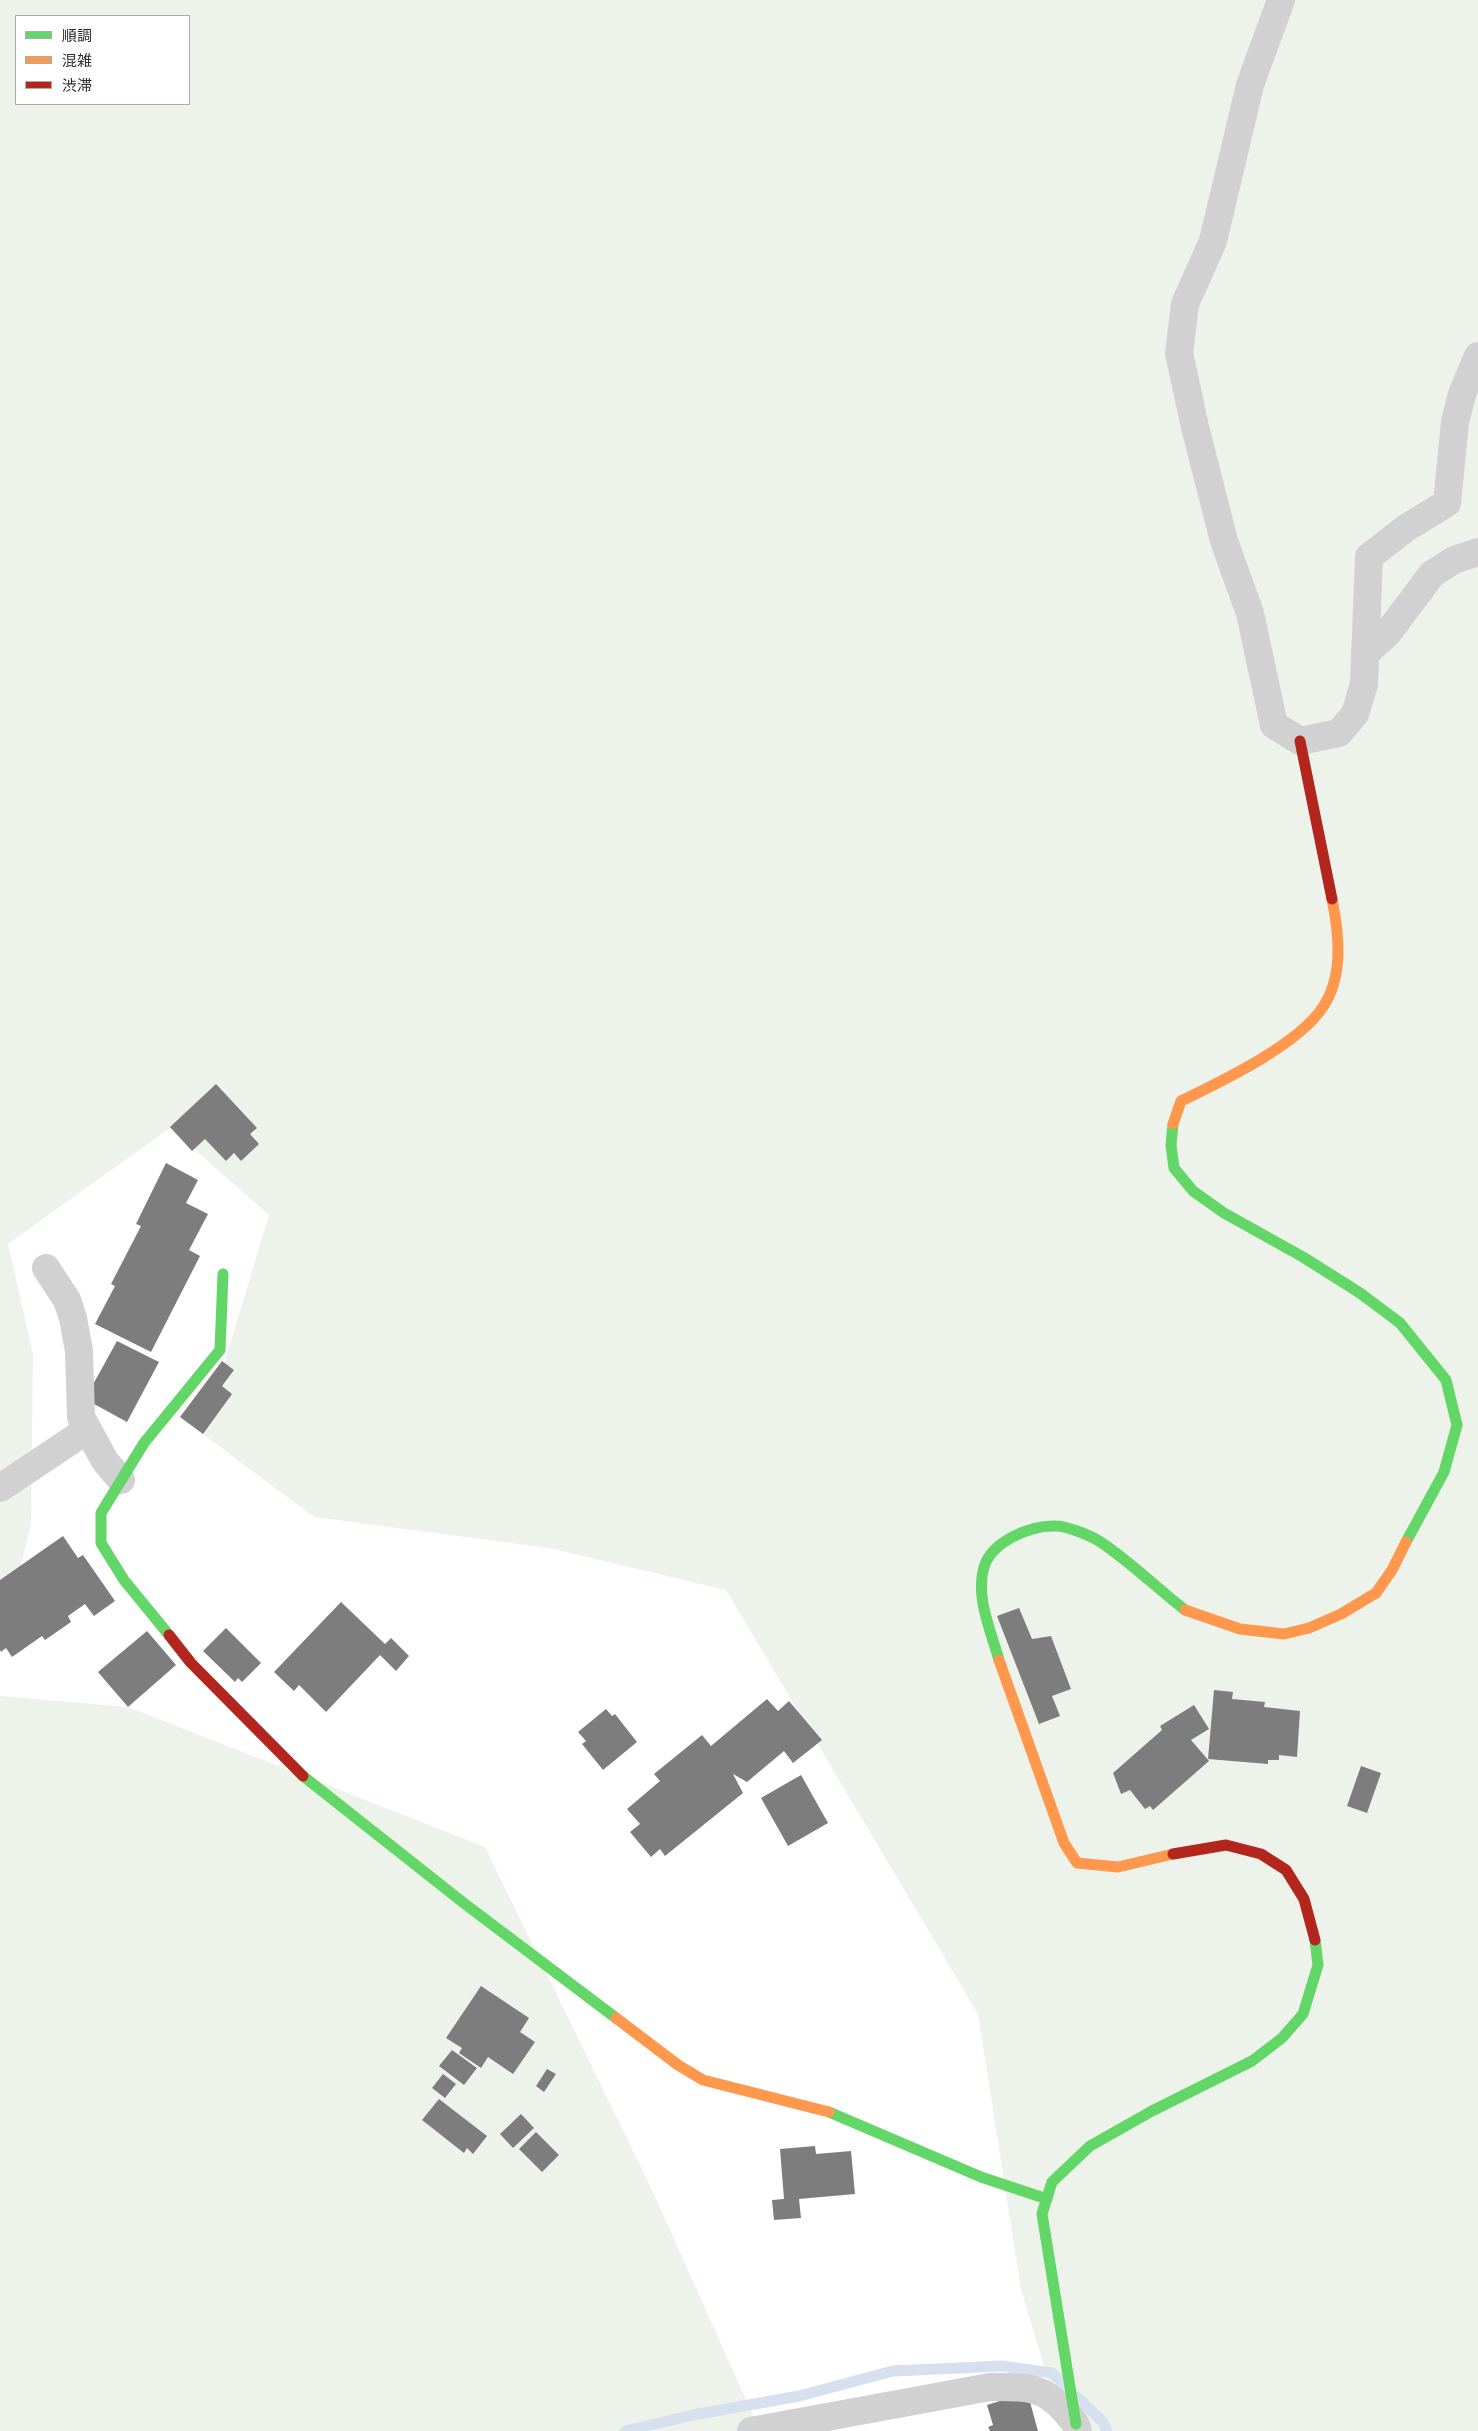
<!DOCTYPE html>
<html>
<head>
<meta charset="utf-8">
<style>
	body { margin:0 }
	#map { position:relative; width:1478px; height:2431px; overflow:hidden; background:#fff; font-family:"Noto Sans","Noto Sans JP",sans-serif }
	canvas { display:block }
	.legend { position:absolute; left:15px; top:15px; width:175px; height:90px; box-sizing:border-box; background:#fff; border:1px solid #ababab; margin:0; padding:6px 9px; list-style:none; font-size:15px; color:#2c2c2c }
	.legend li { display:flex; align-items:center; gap:10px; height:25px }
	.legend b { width:25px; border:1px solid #ababab }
</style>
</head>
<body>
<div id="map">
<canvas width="1478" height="2431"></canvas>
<ul class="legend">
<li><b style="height:6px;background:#63d668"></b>順調</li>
<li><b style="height:6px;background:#ff974d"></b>混雑</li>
<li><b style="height:6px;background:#b3261e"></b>渋滞</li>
</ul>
</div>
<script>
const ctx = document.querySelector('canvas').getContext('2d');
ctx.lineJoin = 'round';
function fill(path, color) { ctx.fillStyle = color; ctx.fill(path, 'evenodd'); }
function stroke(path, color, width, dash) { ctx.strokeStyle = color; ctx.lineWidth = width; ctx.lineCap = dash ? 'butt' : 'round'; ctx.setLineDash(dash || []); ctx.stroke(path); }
fill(new Path2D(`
	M0,0H1478V2431H1064L1021,2290L978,2014L726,1590L549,1548L314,1517L203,1434L269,1215L170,1128L8,1244L33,1354L31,1524L0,1653ZM16,16H189V104H16Z
	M0,1696L128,1707L485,1847L653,2192L760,2431H0Z`), '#edf3ea');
stroke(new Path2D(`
	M1077,2397L1103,2422L1107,2431
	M625,2431L693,2415L799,2396L893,2371L1002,2366L1052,2373L1064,2384`), '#d7e0ef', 11);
fill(new Path2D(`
	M216,1084L257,1128L250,1134L259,1144L241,1161L234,1153L226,1161L205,1139L192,1151L170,1127Z
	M166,1163L198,1180L186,1203L208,1214L189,1250L200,1256L151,1352L95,1324L115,1286L111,1284L141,1226L136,1224Z
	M117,1341L159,1362L127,1422L85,1399Z
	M222,1361L234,1370L222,1386L232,1394L203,1434L180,1417Z
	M63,1536L78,1558L83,1555L115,1601L94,1616L85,1604L68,1616L71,1622L45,1640L42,1636L12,1657L6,1648L1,1652L0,1650V1580Z
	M341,1602L385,1644L391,1638L409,1656L396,1671L380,1655L326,1712L299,1685L294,1691L274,1672Z
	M1019,1608L1032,1639L1051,1636L1071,1689L1052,1696L1060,1716L1039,1724L997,1616Z
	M226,1628L261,1663L242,1682L238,1678L235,1682L203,1651Z
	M147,1631L176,1665L128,1707L98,1672Z
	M1214,1690L1233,1692L1232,1699L1265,1702L1264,1707L1300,1711L1297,1757L1279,1755V1760H1268V1764L1208,1759Z
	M767,1699L778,1711L789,1701L822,1740L793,1763L784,1751L747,1782L733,1774L743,1793L665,1856L660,1849L651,1857L630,1832L640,1824L627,1809L660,1781L654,1774L702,1735L711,1746Z
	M1194,1705L1209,1729L1191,1740L1209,1761L1153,1810L1150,1806L1145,1809L1130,1790L1121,1794L1113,1773L1162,1730L1160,1726Z
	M606,1709L612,1716L615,1714L637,1742L603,1770L582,1744L586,1741L578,1732Z
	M1361,1766L1381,1773L1367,1813L1347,1806Z
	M801,1775L828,1823L788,1846L761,1798Z
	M481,1986L529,2018L520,2032L535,2042L513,2074L488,2057L481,2068L459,2053L462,2048L446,2038Z
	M452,2050L477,2068L464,2085L439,2066Z
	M547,2069L556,2074L544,2092L536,2086Z
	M443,2074L456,2084L445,2098L432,2088Z
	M439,2099L487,2136L473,2154L467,2148L464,2153L422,2120Z
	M521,2114L534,2128L513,2148L500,2134Z
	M536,2132L559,2155L542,2172L519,2149Z
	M815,2146L816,2154L851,2151L855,2194L799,2199L801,2218L774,2220L772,2200L784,2199L780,2149Z
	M1016,2396L1030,2402L1038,2431H990L988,2427L993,2425L987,2405Z`), '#7d7d7d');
stroke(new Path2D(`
	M1281,0L1250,85L1213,241L1185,304L1179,353L1195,427L1224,541L1250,613L1274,725L1300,741L1339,733L1355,714L1364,684L1369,557L1406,528L1447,503L1455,422L1462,394L1478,356
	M1365,654L1387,634L1432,574L1454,560L1478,552
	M46,1268L67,1300L73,1318L79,1351L81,1417L105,1461L121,1480
	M0,1488L87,1430
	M751,2431L990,2387C1023,2387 1042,2385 1065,2411C1071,2418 1076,2422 1078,2431`), '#d1d1d1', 28);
stroke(new Path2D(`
	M1173,1124L1171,1145L1174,1168L1193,1191L1224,1213L1303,1257L1360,1293L1400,1323L1446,1380L1457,1425L1444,1472L1406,1542
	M169,1635L124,1580L101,1543V1513L144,1443L220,1350L223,1274
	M999,1660C991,1631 975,1597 984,1567C992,1541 1031,1525 1056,1526C1067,1526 1089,1535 1099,1541C1127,1559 1158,1589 1185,1610
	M303,1776L465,1904L616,2018
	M829,2112L981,2177L1047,2199
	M1076,2424L1042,2214L1052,2182L1090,2146L1152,2111L1252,2061L1282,2038L1303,2014L1318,1965L1315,1940`), '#63d668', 11);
stroke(new Path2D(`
	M1173,1124L1181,1101C1222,1081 1298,1045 1323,1007C1344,975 1339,934 1332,899
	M1185,1610L1240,1629L1284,1634L1309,1628L1341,1614L1376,1593L1392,1570L1406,1542
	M999,1660L1064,1843L1077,1863L1118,1867L1173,1854
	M616,2018L678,2065L703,2080L829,2112`), '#ff974d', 11);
stroke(new Path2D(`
	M1300,741L1332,899
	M169,1635L191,1663L303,1776
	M1173,1854L1226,1845L1261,1854L1286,1870L1304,1899L1315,1940`), '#b3261e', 11);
</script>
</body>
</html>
